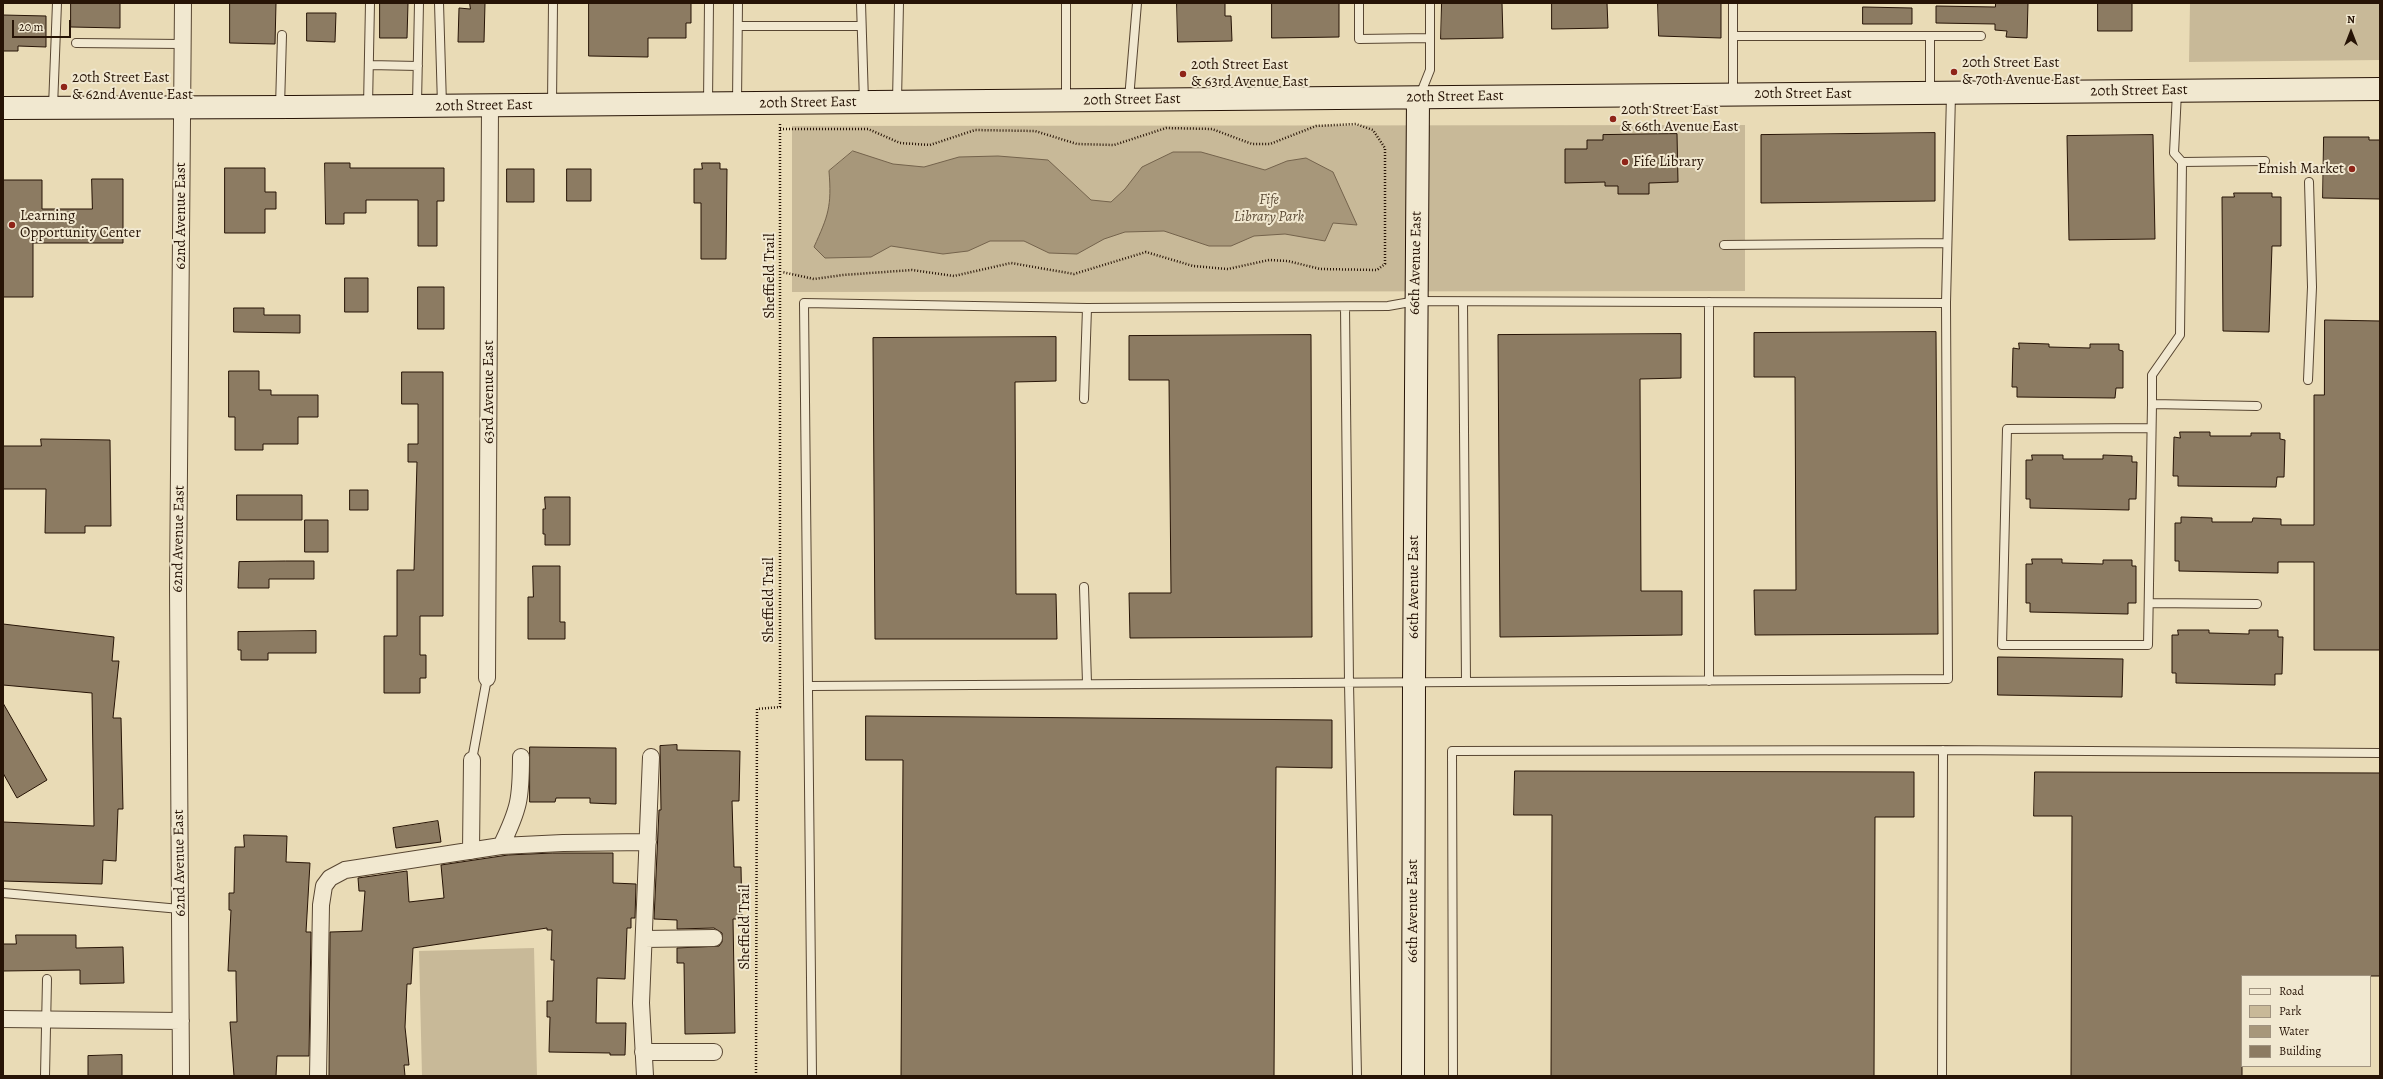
<!DOCTYPE html>
<html>
<head>
<meta charset="utf-8">
<style>
	body { margin:0 }
	#map { position:relative; width:2383px; height:1079px; overflow:hidden; background:#e9dbb6; font-family:Alegreya,serif }
	canvas { display:block }
	.frame { position:absolute; inset:0; border:4px solid #271406; pointer-events:none }
	.legend { position:absolute; left:2241px; top:975px; width:130px; height:92px; box-sizing:border-box; background:#f1e8d0; border:1px solid #a0937f; margin:0; padding:5px 7px; list-style:none; font-size:12px; color:#271406 }
	.legend li { display:flex; align-items:center; gap:8px; height:20px }
	.legend b { width:20px; border:1px solid #a0937f }
	.north { position:absolute; left:2331px; top:12px; width:40px; height:40px; -webkit-text-stroke:3px #f1e8d0; paint-order:stroke; rotate:0deg; font-size:11px; font-weight:700; line-height:16px; text-align:center; color:#271406 }
	.north::after { content:''; display:block; margin:auto; width:14px; height:18px; background:#271406; clip-path:polygon(50% 0,100% 100%,50% 72%,0 100%) }
	.scale { position:absolute; left:12px; top:20px; width:59px; height:18px; box-sizing:border-box; border:2px solid #271406; border-top:0; padding-left:5px; font-size:12px; line-height:14px; white-space:nowrap; color:#271406; -webkit-text-stroke:3px #f1e8d0; paint-order:stroke }
</style>
</head>
<body>
<div id="map">
<canvas width="2383" height="1079"></canvas>
<div class="frame"></div>
<ul class="legend">
<li><b style="height:5px;background:#f1e8d0"></b>Road</li>
<li><b style="height:11px;background:#c8b998"></b>Park</li>
<li><b style="height:11px;background:#a7977a"></b>Water</li>
<li><b style="height:11px;background:#8c7b62"></b>Building</li>
</ul>
<div class="north">N</div>
<div class="scale">20 m</div>
</div>
<script>
const ctx = document.querySelector('canvas').getContext('2d');
ctx.lineJoin = 'round';
function fill(path, color) { ctx.fillStyle = color; ctx.fill(path, 'evenodd'); }
function stroke(path, color, width, dash) { ctx.strokeStyle = color; ctx.lineWidth = width; ctx.lineCap = dash ? 'butt' : 'round'; ctx.setLineDash(dash || []); ctx.stroke(path); }
function write(font, color, halo, rows, align = 'center') {
  ctx.font = font + ' Alegreya,serif'; ctx.lineWidth = 4; ctx.setLineDash([]); ctx.textBaseline = 'middle'; ctx.strokeStyle = halo; ctx.fillStyle = color; for (const [text, x, y, turn = 0] of rows) {
    ctx.save(); ctx.translate(x, y); ctx.rotate((+turn || 0) * Math.PI / 180); ctx.textAlign = isNaN(turn) ? turn : align; if (halo) ctx.strokeText(text, 0, 0); ctx.fillText(text, 0, 0); ctx.restore();
  }
}
fill(new Path2D(`
	M2190,3H2380V60L2189,62Z
	M1745,125V291L792,292V126Z
	M534,948L537,1076H422L419,951Z`), '#c8b998');
const water = new Path2D(`
	M853,151L893,164L924,167L959,157L998,156L1048,160L1091,200L1111,202L1125,189L1142,167L1173,152H1201L1265,170L1287,161L1306,158L1333,172L1357,225L1333,223L1325,241L1285,234L1254,236L1231,246H1209L1164,231L1125,232L1104,239L1077,254L1049,253L1024,241H990L968,251L943,254L891,246L871,257L825,258L814,247C828,216 832,207 829,171Z`);
fill(water, '#a7977a');
stroke(water, '#74634c', 1);
const building = new Path2D(`
	M71,3H120V28L71,27Z
	M230,3H276L275,44L230,43Z
	M380,3H408L407,38H380Z
	M470,3H485L484,42H458L459,8L470,9Z
	M589,3H691V23H686V38H648V57L589,56Z
	M1177,3H1225V16H1231L1232,41L1178,42Z
	M1272,3H1339V37L1272,38Z
	M1442,3H1502L1503,38L1441,39Z
	M1552,3H1607L1608,28L1552,29Z
	M1658,3H1721V38L1659,36Z
	M1996,3H2028L2027,38L2006,37L2007,31L1995,30V24L1936,23V6L1995,7Z
	M2098,3H2132V31H2098Z
	M1863,7L1912,8V24H1863Z
	M307,13H336L335,42L307,41Z
	M3,15L46,16V47L18,46V51H3Z
	M1935,133V201L1761,203V135Z
	M1677,134L1678,182L1649,183V194H1618V186H1605V182L1565,183V149H1587V140H1603V135Z
	M2153,135L2155,239L2069,240L2067,136Z
	M2324,137H2369V140H2380V199L2323,198Z
	M325,163H350V168H444V201H437V246H418V200H366V213H344V224H326Z
	M702,163H720V169H727L726,259H701V203H694V169H702Z
	M225,168H265V192H276V209H265V233H225Z
	M507,169H534V202H507Z
	M567,169H591V201H567Z
	M92,179H123V243H33V297H3V180H42V209H92Z
	M2234,193H2272V197H2281V246H2272L2269,332L2223,331L2222,197H2234Z
	M345,278H368V312H345Z
	M418,287H444V329H418Z
	M234,308H264V315H300V333L234,332Z
	M2325,320L2380,321V650H2314V562H2278V573L2179,571V561H2175V523H2181V517L2212,518V522H2252L2253,518L2281,519V525H2314V395H2324Z
	M1936,332L1938,634L1755,635L1754,590H1796L1795,377H1754V333Z
	M1681,334V378L1640,379L1641,591H1682V635L1500,637L1498,335Z
	M1311,335L1312,637L1130,638L1129,593H1171L1169,380H1129V336Z
	M1056,337V381L1015,382L1016,594H1056L1057,639H875L873,338Z
	M2019,343L2049,344V347L2090,348V344H2119V350L2123,351V388H2116L2115,398L2017,397V387H2012L2013,348L2019,349Z
	M229,371H259V390H271V395H318V417H298V444H263V450H235V417H229Z
	M402,372H443V616H420V655H426V678H420V693H384V636H397V570H414L417,462H408V444H418V404H402Z
	M2180,432H2210V436H2251V433H2280V439L2285,440L2284,477H2277L2276,487L2178,486V476H2173L2174,437L2180,438Z
	M41,439L110,440L111,526H85V533H45L46,489H3V446H41Z
	M2032,455H2063V459H2103V455L2132,456V462H2137L2136,499H2129V510L2030,508V499H2026V460H2032Z
	M350,490H368V510H350Z
	M237,495H302V520H237Z
	M545,497H570V545H545V534H543V509H545Z
	M305,520H328V552H305Z
	M2032,559H2062V563L2103,564V560H2132V566H2136V603H2128V614L2030,612V603H2026V564H2032Z
	M286,561H314V579H269V588H238L239,562Z
	M533,566H560V622H565V639H528V597H533Z
	M3,624L114,637L112,661H119L113,718H121L123,809H118L116,861L103,860L102,884L3,881V822L94,826L92,693L3,685Z
	M2178,630H2209V633L2249,634V630H2278V637H2283L2282,674H2275V685L2176,683V673H2172V635H2178Z
	M316,631V653H268V660H241V650H238V632Z
	M1998,657L2123,659L2122,697L1998,695Z
	M3,703L47,780L17,798L3,773Z
	M866,716L1332,720V768L1276,767L1274,1076H901L903,760H866Z
	M677,745V750L740,751L739,801H732L734,867H741L742,919H733L735,1033L685,1034L684,963H677V948L719,946L722,942V933L714,928L677,929V920L654,919L659,810H661L660,746Z
	M530,747L616,748V804L590,803V798H556L555,802H530Z
	M1515,771L1914,772V817H1875L1874,1076H1551L1552,815H1514Z
	M2035,772L2380,773V976H2242V1076H2071L2072,816H2034Z
	M438,821L441,842L396,848L393,828Z
	M244,835L287,836L286,862L310,863L306,932H311L309,1056H277L276,1076H234L230,1022H237L236,979V971H228L231,910H229V893H234L235,847H244Z
	M553,853H613V883L636,884L635,918H631V928H627L625,979L597,978L596,1023H626L625,1055H610V1053L549,1052L550,1017H547V1001H553L554,960H551L552,930H547V928L413,948L411,984H407L405,1027L409,1065H404L405,1076H329L330,932L362,931L365,891H359L358,878L407,871L409,902L444,898L441,865L508,855Z
	M16,935H76V948L123,947L124,983L80,984V970L3,971V944H16Z
	M122,1055V1076H88V1056Z`);
fill(building, '#8c7b62');
stroke(building, '#271406', 1);
const lane = new Path2D(`
	M439,3L442,105
	M861,3L864,102
	M1359,3V39L1430,38
	M1733,3V94
	M739,26H861
	M1733,36H1981
	M1930,36V93
	M76,43L182,44
	M369,65L418,66
	M2177,92L2174,153L2182,162L2265,161
	M1420,95L1430,70V3
	M1129,99L1137,3
	M1066,100V3
	M897,101L899,3
	M708,103L709,3
	M737,103L738,3
	M417,104L419,3
	M552,104L553,3
	M368,106L370,3
	M53,107L57,3
	M280,107L282,35
	M1724,245L1947,243
	M1463,302L1466,682
	M1709,302V681
	M1946,303L1951,94
	M1345,307L1349,683L1357,1076
	M2308,380L2312,287L2309,182
	M1084,399L1087,308
	M2152,404L2257,406
	M2151,428L2007,429L2002,645H2148L2152,404V375L2180,335L2182,162
	M1084,587L1087,683
	M2149,603L2257,604
	M810,686L1948,679L1946,303L1416,301L1388,306L1087,308L804,303L812,1076
	M472,760L487,678
	M3,893L180,909
	M45,1076L47,979
	M1453,1076L1452,751L1943,750L2380,753
	M1942,1076L1943,750`);
const street = new Path2D(`
	M487,678L490,106
	M501,846C519,809 521,799 521,757
	M471,851L472,760
	M644,939L714,938
	M3,1019L181,1021
	M643,1052H714
	M181,1076L178,587L183,3
	M318,1076L321,905L324,886L330,878L345,870L501,846L563,843L648,842
	M645,1076L641,1003L651,757`);
const secondary = new Path2D(`
	M3,108L293,107L2380,89
	M1413,1076L1414,683L1418,98`);
stroke(lane, '#584632', 10);
stroke(street, '#584632', 18);
stroke(secondary, '#271406', 24);
stroke(new Path2D(`
	M780,129H868L900,143L930,145L975,130L1035,131L1077,144L1114,145L1166,128L1212,129L1252,144H1270L1316,126L1356,124L1373,130L1385,148V264L1377,270L1320,269L1288,261L1269,260L1228,269L1193,266L1146,252L1074,274L1011,263L954,276L912,270L843,275L814,279L782,272
	M756,1076L757,709L780,707V124`), '#271406', 2.5, [1, 2]);
stroke(lane, '#f1e8d0', 8);
stroke(street, '#f1e8d0', 16);
stroke(secondary, '#f1e8d0', 22);
for (const [x, y, r, color] of [
	[1954,72,4,"#8f2418"],
	[1183,74,4,"#8f2418"],
	[64,87,4,"#8f2418"],
	[1613,119,4,"#8f2418"],
	[1625,162,4,"#8f2418"],
	[2352,169,4,"#8f2418"],
	[12,225,4,"#8f2418"]
]) { const dot = new Path2D(); dot.arc(x, y, r, 0, 2 * Math.PI); ctx.fillStyle = color; ctx.fill(dot); stroke(dot, '#f1e8d0', 1.5); }
write('15px', '#271406', '#f1e8d0', [
	["20th Street East",1962,63],
	["& 70th Avenue East",1962,80],
	["20th Street East",1191,65],
	["& 63rd Avenue East",1191,82],
	["20th Street East",72,78],
	["& 62nd Avenue East",72,95],
	["20th Street East",1621,110],
	["& 66th Avenue East",1621,127],
	["Fife Library",1633,162],
	["Emish Market",2344,169,"right"],
	["Learning",20,216],
	["Opportunity Center",20,233]
], 'left');
write('15px', '#271406', '#f1e8d0', [
	["20th Street East",2139,91,-1],
	["20th Street East",1803,94],
	["20th Street East",1455,97,-1],
	["20th Street East",1132,100,-1],
	["20th Street East",808,103,-1],
	["20th Street East",484,106,-1],
	["62nd Avenue East",181,216,-90],
	["66th Avenue East",1416,263,-89],
	["Sheffield Trail",770,276,-90],
	["63rd Avenue East",489,392,-90],
	["62nd Avenue East",179,539,-89],
	["66th Avenue East",1414,587,-90],
	["Sheffield Trail",769,600,-90],
	["62nd Avenue East",180,863,-91],
	["66th Avenue East",1413,911,-90],
	["Sheffield Trail",745,927,-90]
]);
write('italic 15px', '#5f4e39', '#f1e8d0', [
	["Fife",1269,200],
	["Library Park",1269,217]
]);
</script>
</body>
</html>
